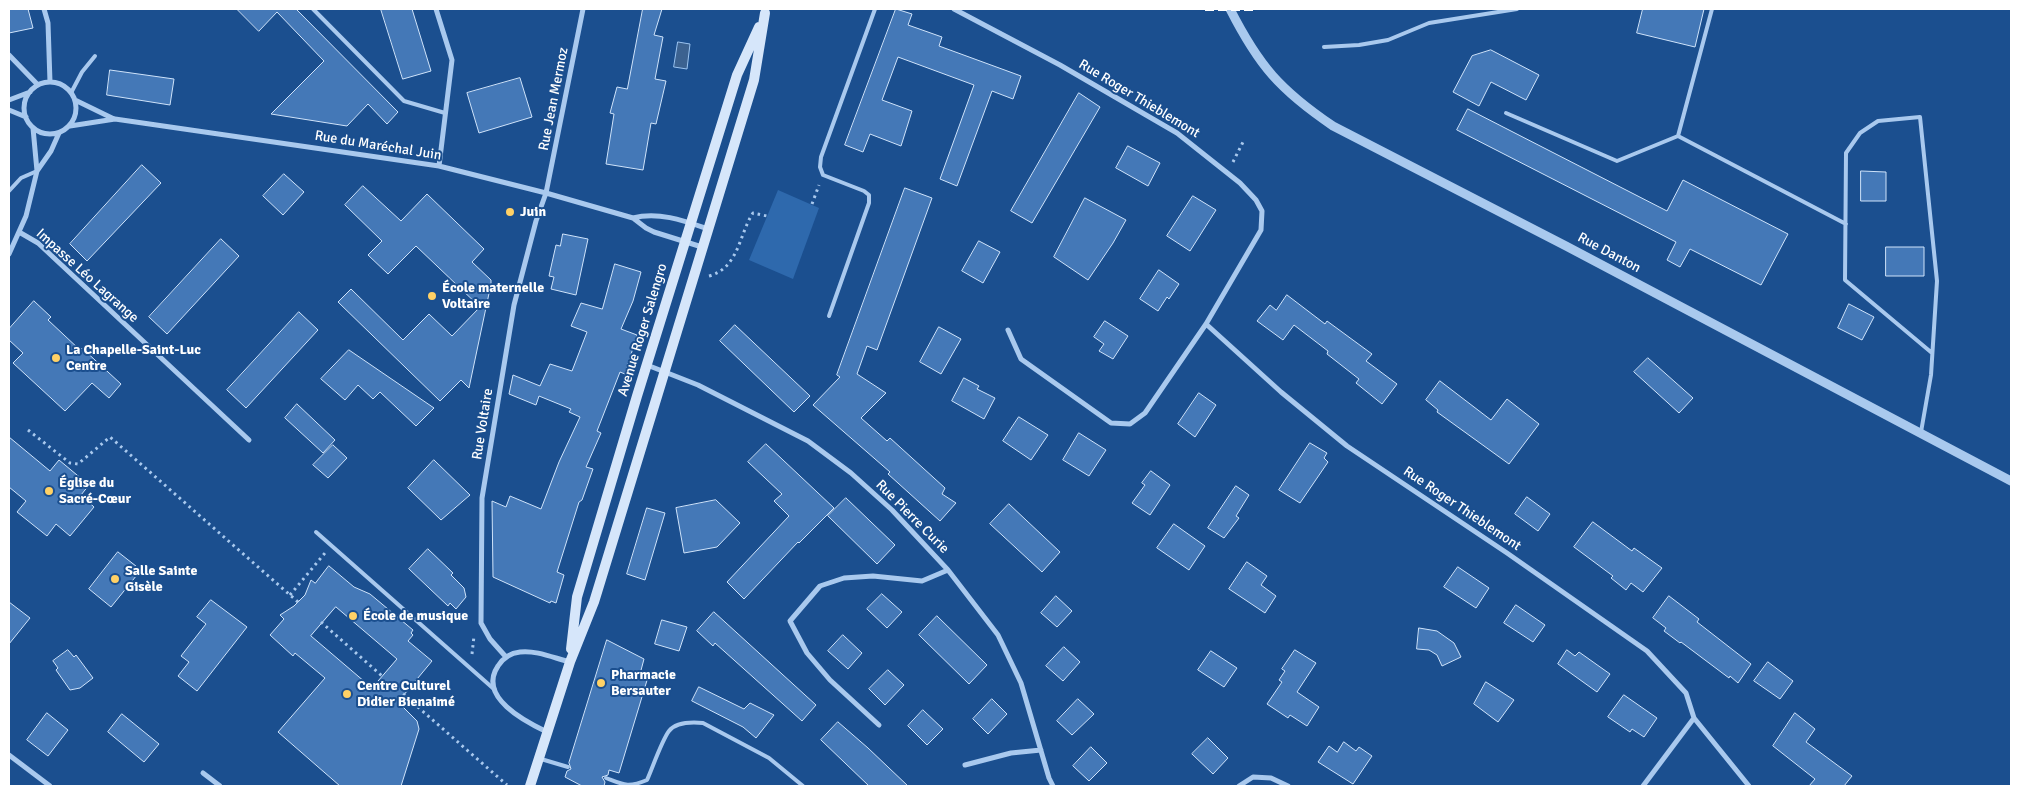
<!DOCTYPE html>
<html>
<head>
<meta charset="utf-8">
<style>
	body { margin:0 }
	#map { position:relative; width:2020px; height:795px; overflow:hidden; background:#1b4f8f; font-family:Signika,sans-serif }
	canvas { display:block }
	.frame { position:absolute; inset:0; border:10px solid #fff; pointer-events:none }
</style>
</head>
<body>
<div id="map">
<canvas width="2020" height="795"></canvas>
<div class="frame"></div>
</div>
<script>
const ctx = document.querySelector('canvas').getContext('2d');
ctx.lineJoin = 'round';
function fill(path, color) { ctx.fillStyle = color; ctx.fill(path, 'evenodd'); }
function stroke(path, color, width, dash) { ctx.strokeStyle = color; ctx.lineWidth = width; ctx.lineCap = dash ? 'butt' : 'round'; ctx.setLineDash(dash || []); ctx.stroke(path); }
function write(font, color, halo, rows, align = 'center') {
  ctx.font = font + ' Signika,sans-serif'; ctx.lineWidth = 4; ctx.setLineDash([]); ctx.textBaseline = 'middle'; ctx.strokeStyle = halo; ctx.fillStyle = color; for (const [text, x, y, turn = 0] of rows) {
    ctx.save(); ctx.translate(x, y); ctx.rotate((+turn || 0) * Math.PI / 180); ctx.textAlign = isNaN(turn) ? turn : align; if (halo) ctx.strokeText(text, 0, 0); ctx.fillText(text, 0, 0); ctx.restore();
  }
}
fill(new Path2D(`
	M778,190L819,208L793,279L749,260Z`), '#2e69ad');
const water = new Path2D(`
	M678,42L690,44L687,69L674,67Z`);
fill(water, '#3c6290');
stroke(water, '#9cc4f0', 1);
const building = new Path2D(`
	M9,9H28L33,28L9,33Z
	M237,9H296L398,112L387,124L368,104L347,126L271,114L324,61L277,12L259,31Z
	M381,9H412L431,71L403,79Z
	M643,9H662L654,35L663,37L655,79L666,81L656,124L651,123L643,170L606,164L614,114L610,113L617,87L627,89Z
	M896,9L912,14L908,25L942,37L939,46L1021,76L1013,99L992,91L957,186L940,179L974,85L898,57L882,100L912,111L901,146L870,134L863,152L845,145Z
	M1643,9H1704L1695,47L1637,33Z
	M1491,50L1539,75L1526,100L1491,82L1479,106L1453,92L1472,56Z
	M110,70L174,79L170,105L107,95Z
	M520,78L532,117L479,133L467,93Z
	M1079,93L1100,107L1032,223L1011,211Z
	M1468,109L1667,211L1683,180L1788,234L1761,285L1690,249L1680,267L1667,260L1676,242L1457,130Z
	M1128,146L1160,163L1148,186L1116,168Z
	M142,165L161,183L87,261L70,244Z
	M1861,171L1886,172V201H1861Z
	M284,174L304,192L283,215L263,196Z
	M363,186L401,221L427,194L484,249L472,262L491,280V284L469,388L461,380L440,401L338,302L351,289L403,340L429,314L452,336L480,307L416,246L388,274L368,255L382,241L345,205Z
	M905,188L932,198L877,350L867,346L857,374L886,393L861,418L887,441L890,438L945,488L942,494L956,503L940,521L888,474L890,472L813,405L840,377L837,375Z
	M1193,196L1216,210L1190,251L1167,236Z
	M1085,198L1126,220L1113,243L1088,280L1054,257Z
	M563,234L588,239L576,295L551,289L554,277L549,276L556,245L560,246Z
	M221,239L239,256L167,334L149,317Z
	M979,241L1000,252L983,283L962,271Z
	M1886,247H1924V276H1886Z
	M615,264L641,272L633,301L621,329L637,335L625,374L620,372L597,431L601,433L586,467L593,469L582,500L579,502L557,572L564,575L556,603L551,601L550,603L493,577L492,501L506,507L510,496L541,509L559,462L580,417L569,412L571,409L539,396L536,405L509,394L513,375L540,386L550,364L572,371L587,332L571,326L581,303L602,309Z
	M1159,270L1179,284L1169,299L1167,297L1158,311L1140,299Z
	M1287,295L1325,324L1327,321L1372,354L1366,361L1397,384L1382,404L1356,383L1359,379L1327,354L1328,351L1294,325L1283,340L1257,321L1270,305L1276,310Z
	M34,301L51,317L48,320L80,350L82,348L121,384L109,398L92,383L65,411L13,363L23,353L9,340V329Z
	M1849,304L1874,317L1862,340L1838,328Z
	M299,312L318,330L246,408L227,390Z
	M1105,321L1128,336L1113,359L1099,351L1104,344L1094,337Z
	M735,325L810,396L794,412L720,341Z
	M939,327L961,339L941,374L920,362Z
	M349,350L434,408L416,426L380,392L373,399L358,385L345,400L321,379Z
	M1648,358L1693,398L1679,413L1634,372Z
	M964,378L979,386L977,389L995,398L984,419L952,401Z
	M1440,381L1491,420L1507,399L1539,424L1509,464L1437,412L1438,410L1426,400Z
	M1199,393L1216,405L1195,437L1178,424Z
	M297,404L335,440L323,453L285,418Z
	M1019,417L1048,435L1031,460L1003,441Z
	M1079,433L1106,450L1089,476L1063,460Z
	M9,437L50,471L59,460L89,485L81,495L94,507L70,536L56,524L47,536L17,512L26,501L9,487Z
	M1310,443L1327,453L1324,458L1328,462L1300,503L1279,490Z
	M766,444L834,508L799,543L798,542L744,599L727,582L789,516L774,501L782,494L748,462Z
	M333,445L347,458L328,478L313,465Z
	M434,460L470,495L441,520L408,488Z
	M1151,471L1170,485L1150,515L1132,503L1145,485L1142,483Z
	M1236,486L1249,495L1236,516L1239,518L1224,538L1208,528Z
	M1527,497L1550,514L1538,531L1515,514Z
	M846,498L895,545L877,564L828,516Z
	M716,500L740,523L717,547L684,553L676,508Z
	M1009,504L1060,552L1042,572L990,524Z
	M647,508L665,513L645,580L627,574Z
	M1593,522L1632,551L1634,548L1662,568L1643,592L1631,583L1626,590L1611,578L1613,576L1574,547Z
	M1174,524L1205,546L1189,570L1157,548Z
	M428,549L453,573L451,575L464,588L466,597L456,609L450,603L448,606L409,569Z
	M118,552L141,570L111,607L89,589Z
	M1247,562L1267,576L1261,585L1276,596L1265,613L1229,589Z
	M329,566L354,587L370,594L413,630L411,633L413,635L408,641L432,661L398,702L417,721L419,729L401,786H340L278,732L325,678L295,653L293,656L270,635L284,619L280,615L294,606L305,595L311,580L315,583ZM336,607L397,659L372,688L311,636Z
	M1458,567L1489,588L1476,608L1444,587Z
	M882,594L902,612L887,628L867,609Z
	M1056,596L1072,611L1057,627L1041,613Z
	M1669,596L1699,619L1697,622L1751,664L1738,683L1730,676L1729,678L1681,642L1680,643L1664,631L1666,628L1653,618Z
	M211,600L247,627L197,691L178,676L189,662L181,656L206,624L197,617Z
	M9,602L30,618L9,644Z
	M1516,605L1545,625L1533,642L1504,623Z
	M714,612L816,705L802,721L715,643L713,646L697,631Z
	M937,616L987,665L969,684L919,635Z
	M662,620L687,627L679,651L655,644Z
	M1419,628L1437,631L1454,643L1461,657L1442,666L1437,655L1429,650L1417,649Z
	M843,635L862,653L848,669L828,651Z
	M607,640L644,659L640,674L648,677L619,773L609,770L608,775L602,777L605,782L604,786H582L565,777L567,771L571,769L569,763Z
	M1064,647L1080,662L1063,681L1046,666Z
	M68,650L74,657L76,655L93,678L80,688L70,690L56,670L58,668L53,661Z
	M1295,650L1316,663L1297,692L1319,707L1307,726L1290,715L1288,718L1267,704L1282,682L1279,680L1285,671L1282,669Z
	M1567,650L1575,656L1579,652L1610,674L1597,692L1558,664Z
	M1211,651L1237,668L1224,687L1198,670Z
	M1768,662L1793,681L1780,699L1754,681Z
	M888,670L904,685L885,705L869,689Z
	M1486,682L1514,700L1498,722L1474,704Z
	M699,687L744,709L750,703L774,715L756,738L743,727L692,701Z
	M1624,695L1657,718L1644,737L1632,729L1630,732L1608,717Z
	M992,699L1007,714L988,734L973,719Z
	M1078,699L1094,714L1072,735L1057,721Z
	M923,710L943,729L927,745L908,726Z
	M47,713L68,730L48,756L27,740Z
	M1795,713L1815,729L1806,742L1852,776L1844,786H1809L1815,779L1773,746Z
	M122,714L159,744L144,762L108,732Z
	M838,722L868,748L908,786H869L821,740Z
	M1208,738L1228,758L1213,774L1192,754Z
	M1344,742L1356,751L1359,747L1372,756L1353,784L1318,762L1329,746L1337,752Z
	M1091,747L1107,763L1089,781L1073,766Z`);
fill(building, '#4478b7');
stroke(building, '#cfe3fa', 1);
stroke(new Path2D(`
	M1233,162L1244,140
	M812,204L819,185
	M709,276C739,268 739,234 753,213L767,216
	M28,430L70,463L78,464L110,437L298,602
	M290,595L325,553
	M321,622L382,676
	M472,654L474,636
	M403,694L507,785`), '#a9c9ee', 3, [2.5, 4]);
stroke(new Path2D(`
	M313,9L404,101L445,113
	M1712,9L1678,136L1846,224
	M1324,47L1359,45L1388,40L1429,23L1517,9
	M71,93L82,72L95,56
	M1506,113L1617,161L1678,136
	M9,191L21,178L37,171
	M829,316L869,203V195L864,191L823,175L820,167L821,157L875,9
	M1921,432L1931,375L1937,281L1920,117L1878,121L1860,133L1846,153L1845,280L1932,353
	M316,532L495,690
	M541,759L568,767
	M606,778C624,785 628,788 647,780C652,769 662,740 669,731C676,722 692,722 703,723L769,758L803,786`), '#a9c9ee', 4);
stroke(new Path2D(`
	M44,9L48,23L50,82
	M436,9L452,60L439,166
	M954,9L1060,65L1177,133L1240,183L1256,200L1262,211L1261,230L1206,324L1145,413L1130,424L1111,423L1021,359L1008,330
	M9,55L38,85
	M24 108a26 26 0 1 1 52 0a26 26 0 1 1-52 0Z
	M9,100L30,92
	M75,100L114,119
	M9,110L26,117
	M70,126L115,119L439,166L546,193L633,218L646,228L654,232L702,247
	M37,171L51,151L59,133
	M633,218C658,211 685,221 708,229
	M19,232L38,243L249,440
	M9,254L26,216L37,171L33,128
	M1206,324L1281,392L1347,446L1507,553L1647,651L1686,693L1694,718L1643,786
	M647,365L698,385L808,441L851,473L892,510L948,570L998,635L1021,683L1049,778L1053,786
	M506,657L490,639L481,623L482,498L514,305L536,221L546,193L583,9
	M1694,718L1749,786
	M879,725L830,680L807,653L790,621L820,586L844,578L873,576L922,581L948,570
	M547,732C526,722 477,697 498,666C503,658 511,653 520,652C536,650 554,658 570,662
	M9,755L50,786
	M965,765L1011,753L1041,750
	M203,773L220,786
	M1239,786L1253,777L1271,778L1288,786`), '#a9c9ee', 5);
stroke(new Path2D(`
	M1230,9C1259,66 1280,90 1333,126L1566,246L2011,481`), '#a9c9ee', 9);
stroke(new Path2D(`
	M571,649L577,597L637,396L737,75L759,27
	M530,786L570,662L594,602L754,80L765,13`), '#d6e6fa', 10);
stroke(new Path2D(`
	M1205,9H1253`), '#fff', 4, [9, 4]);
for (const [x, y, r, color] of [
	[510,212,5,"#ffd166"],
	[432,296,5,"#ffd166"],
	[56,358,5,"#ffd166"],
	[49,491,5,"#ffd166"],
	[115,579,5,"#ffd166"],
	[353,616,5,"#ffd166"],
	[601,683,5,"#ffd166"],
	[347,694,5,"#ffd166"]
]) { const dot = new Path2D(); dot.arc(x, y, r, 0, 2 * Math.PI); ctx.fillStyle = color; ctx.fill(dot); stroke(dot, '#1b4f8f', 2); }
write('14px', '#fff', '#1b4f8f', [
	["Rue Jean Mermoz",554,99,-79],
	["Rue Roger Thieblemont",1139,99,31],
	["Rue du Maréchal Juin",378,146,9],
	["Rue Danton",1609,253,28],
	["Impasse Léo Lagrange",87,276,42],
	["Avenue Roger Salengro",643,330,-73],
	["Rue Voltaire",483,424,-81],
	["Rue Roger Thieblemont",1462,509,34],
	["Rue Pierre Curie",912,517,45]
]);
write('bold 14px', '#fff', '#1b4f8f', [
	["Juin",520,212],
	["École maternelle",442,288],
	["Voltaire",442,304],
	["La Chapelle-Saint-Luc",66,350],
	["Centre",66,366],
	["Église du",59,483],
	["Sacré-Cœur",59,499],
	["Salle Sainte",125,571],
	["Gisèle",125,587],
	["École de musique",363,616],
	["Pharmacie",611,675],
	["Bersauter",611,691],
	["Centre Culturel",357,686],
	["Didier Bienaimé",357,702]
], 'left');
</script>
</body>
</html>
